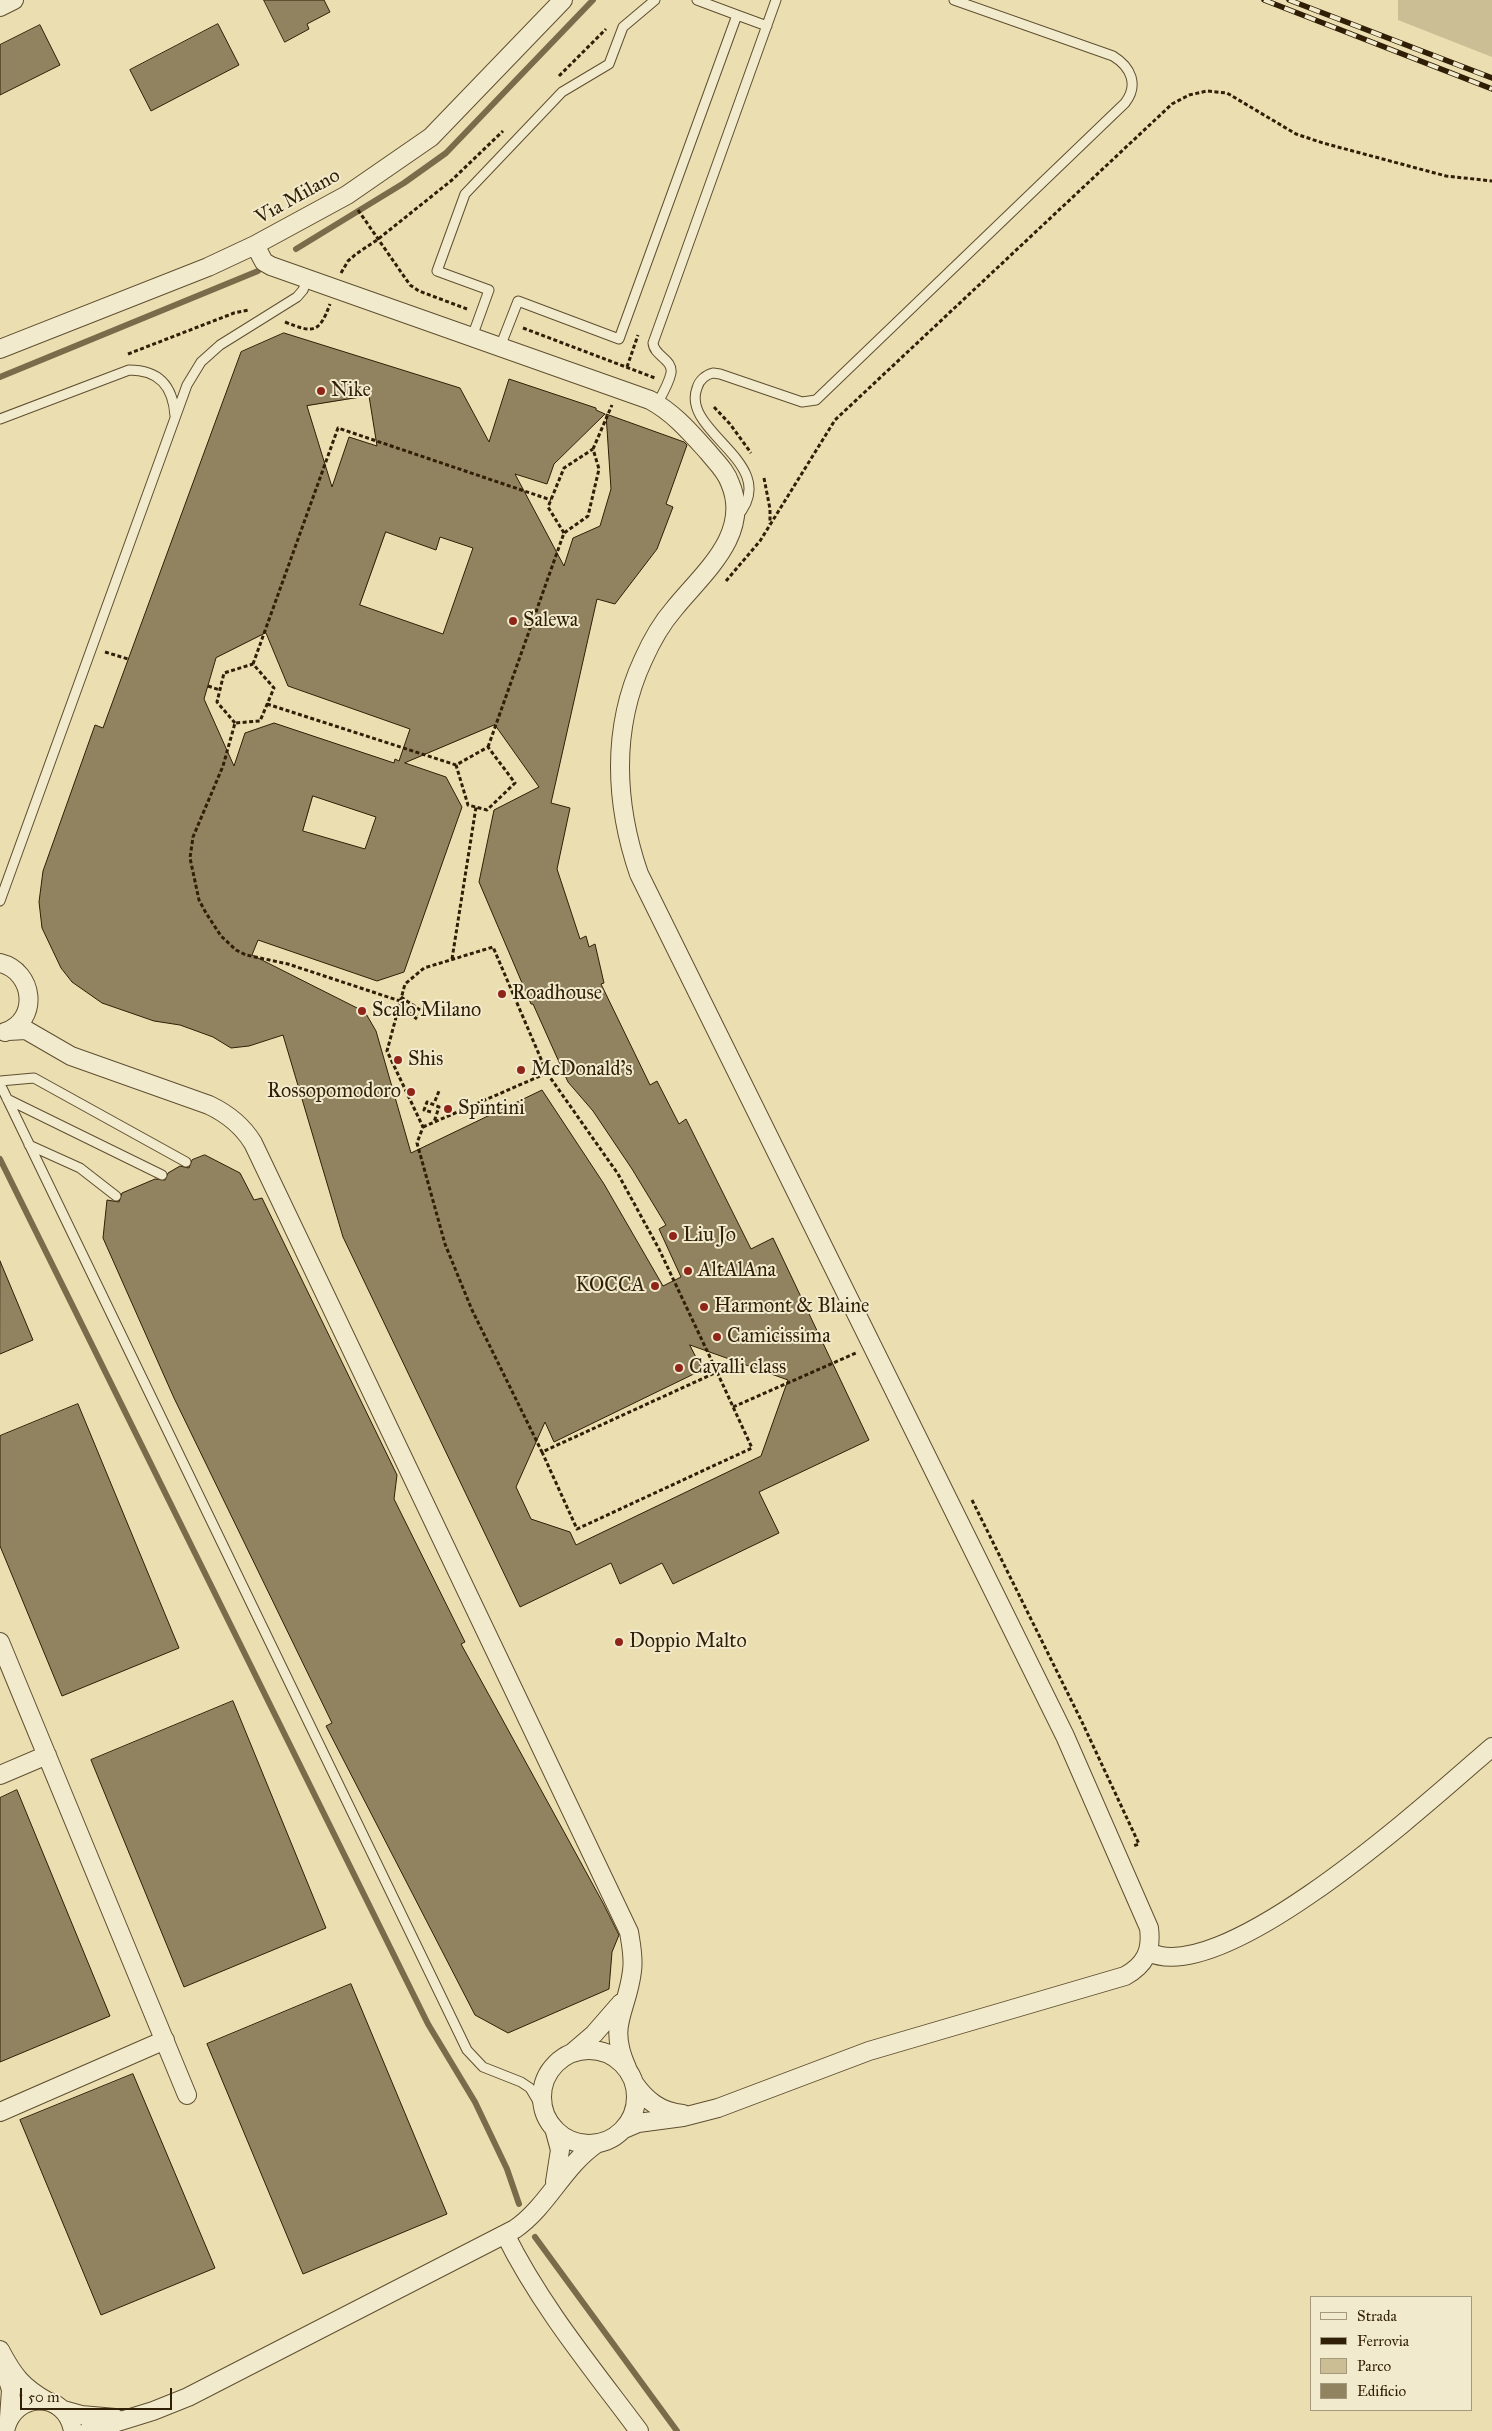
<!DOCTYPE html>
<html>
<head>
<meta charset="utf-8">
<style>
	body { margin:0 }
	#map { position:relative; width:1492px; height:2431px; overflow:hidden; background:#ebdfb1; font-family:"IM FELL Great Primer",serif }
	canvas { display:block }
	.legend { position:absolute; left:1310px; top:2296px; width:162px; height:115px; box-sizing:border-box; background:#f2eacc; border:1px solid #a4997d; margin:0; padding:6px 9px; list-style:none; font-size:15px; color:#301f06 }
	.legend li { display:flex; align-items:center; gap:10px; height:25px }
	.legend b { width:25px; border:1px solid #a4997d }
	.scale { position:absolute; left:20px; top:2388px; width:152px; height:22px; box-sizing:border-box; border:2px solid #301f06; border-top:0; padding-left:6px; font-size:15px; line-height:18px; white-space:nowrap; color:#301f06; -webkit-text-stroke:4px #f2eacc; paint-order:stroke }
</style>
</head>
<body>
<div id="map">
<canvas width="1492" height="2431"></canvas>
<ul class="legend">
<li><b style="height:6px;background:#f2eacc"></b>Strada</li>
<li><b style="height:6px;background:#301f06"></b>Ferrovia</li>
<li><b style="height:14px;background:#cbbe94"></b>Parco</li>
<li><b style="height:14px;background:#91835f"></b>Edificio</li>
</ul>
<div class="scale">50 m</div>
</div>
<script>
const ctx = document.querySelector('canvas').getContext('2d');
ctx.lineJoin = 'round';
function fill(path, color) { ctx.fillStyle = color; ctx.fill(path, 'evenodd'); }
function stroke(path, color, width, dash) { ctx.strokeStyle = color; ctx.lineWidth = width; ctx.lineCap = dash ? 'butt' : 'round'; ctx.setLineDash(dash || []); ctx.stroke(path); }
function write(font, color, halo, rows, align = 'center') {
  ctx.font = font + ' "IM FELL Great Primer",serif'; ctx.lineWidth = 4; ctx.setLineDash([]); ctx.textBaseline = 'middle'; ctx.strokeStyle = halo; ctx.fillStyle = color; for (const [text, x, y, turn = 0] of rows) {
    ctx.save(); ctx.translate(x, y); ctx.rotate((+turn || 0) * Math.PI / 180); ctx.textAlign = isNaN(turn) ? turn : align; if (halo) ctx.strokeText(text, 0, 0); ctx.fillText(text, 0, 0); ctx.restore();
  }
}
fill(new Path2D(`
	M1492,0V57L1398,20V0Z`), '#cbbe94');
stroke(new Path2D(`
	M296,249L404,183L446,153L593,0
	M0,377L258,271
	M0,1159L428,2024L475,2102L507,2169L519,2204
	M535,2237L677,2431`), '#7a6b4a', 6);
const building = new Path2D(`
	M264,0H324L330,12L307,24L309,29L285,42Z
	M218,24L239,65L151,111L130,70Z
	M40,25L60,65L0,95V45Z
	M284,333L460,388L489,442L509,379L596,408V410L605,414L554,464L547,484L515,474L564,566L573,538L600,526L611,489L606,414L684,442L687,445L666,504L673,507L657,549L615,604L597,599L551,803L570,808L557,869L580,939L586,936L589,947L595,944L604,983L601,984L650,1085L657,1081L679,1124L686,1119L751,1249L773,1238L869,1440L759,1492L779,1533L673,1584L662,1563L620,1584L611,1563L520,1607L343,1237L283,1035L249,1046L231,1048L213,1037L180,1025L154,1021L102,1003L72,982L61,968L42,928L39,902L43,871L95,725L103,728L241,352ZM369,396L377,446L349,437L332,487L307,406ZM386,532L436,550L440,537L473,548L443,634L360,605ZM266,633L288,686L410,729L399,761L395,759L394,763L274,723L245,733L234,766L204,699L216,658ZM495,725L539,787L494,810L479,882L531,1004H533L568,1082L593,1111L632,1169L666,1225L659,1229L681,1277L663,1286L604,1184L542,1090L411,1153L376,1031L365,1012L252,955L258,940L377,981L404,972L462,807L446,777L405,763ZM313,796L376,817L365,849L303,831ZM690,1345L788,1380L761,1456L576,1545L570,1532L531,1519L516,1487L545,1422L554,1442L702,1370Z
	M205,1155L240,1173L254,1200L262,1198L397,1475L394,1499L465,1642L461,1644L603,1903L619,1935L612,1952L609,1989L508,2033L475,2015L326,1726L332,1723L174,1398L103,1238L107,1200L119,1202L122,1193L155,1179L165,1180L168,1173L180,1166L189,1168L192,1160Z
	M0,1261L33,1340L0,1354Z
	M78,1404L179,1648L62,1696L0,1546V1436Z
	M233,1701L326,1928L184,1987L91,1760Z
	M17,1790L110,2016L0,2062V1798Z
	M351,1984L447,2214L303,2274L207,2044Z
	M133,2074L215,2268L101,2315L20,2120Z`);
fill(building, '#91835f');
stroke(building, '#301f06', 1);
const service = new Path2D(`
	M737,15L767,26
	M472,337L489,290L437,271L465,194L562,92L609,64L623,27L655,0
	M500,347L518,301L619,339L737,15L697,0
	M657,404C662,395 669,383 671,373C673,359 654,356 653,343L776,0
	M0,419L129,370C159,370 173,386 175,416
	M736,518C785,464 680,433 697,388C699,381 705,375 713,373L720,374L802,402L816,400L1125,103C1139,85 1131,67 1113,56L954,0
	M0,901L187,385L201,362L220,345L297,297L303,290L307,279
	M0,1081L34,1078L186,1162
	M0,1084L467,2050L483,2067L521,2082L530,2088L546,2115
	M7,1099L162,1175
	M29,1145L80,1168L116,1196`);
const minor = new Path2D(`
	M0,7L14,0
	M255,245L264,262L271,266L650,400C674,413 690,432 708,452C716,462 726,471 730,483C752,534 703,573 674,609C661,624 651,642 643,660C611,729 615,804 639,874L1065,1736L1149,1928C1152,1951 1145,1965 1125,1976L869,2051L718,2108L683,2117L638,2123L624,2129
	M0,349L208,267L255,245L347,195L431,137L563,0
	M0,963C34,971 40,1020 5,1032
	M8,1031L26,1030L71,1056L209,1105C228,1114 242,1125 253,1143L629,1932C631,1944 634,1958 632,1971C627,2013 607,2024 627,2068
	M0,1642L187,2095
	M0,1775L47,1755
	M1149,1952C1224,1990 1435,1796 1492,1747
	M542 2097a47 47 0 1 1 94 0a47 47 0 1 1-94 0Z
	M573,2052L594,2034L621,2003
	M634,2083C646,2100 660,2112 683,2114
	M0,2112L165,2040
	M554,2128L560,2150L555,2182
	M505,2234C540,2305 592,2368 639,2431
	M0,2350C13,2375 22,2387 47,2401
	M4,2367L11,2390L9,2418
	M63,2410L81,2415L115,2418
	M5,2431C13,2391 66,2390 73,2431
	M88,2431L153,2411L188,2397L515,2229C548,2206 563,2167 596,2144`);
stroke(service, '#5f4f31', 11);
stroke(minor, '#5f4f31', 20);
stroke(new Path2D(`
	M559,76L606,29
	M358,210L410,285L419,291L467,309
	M341,273L348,261L356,254L377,240L452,180L503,131
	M285,322C313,333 319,334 330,304
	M523,328L655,378
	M128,354L234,313L249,310
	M627,367L638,335
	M714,407L730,424L751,453
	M593,449L612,405
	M764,478L770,509V524
	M726,581L760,541L835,420L1172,104L1189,95L1207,91L1227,93L1296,134L1323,143L1446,176L1492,181
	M105,652L128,659
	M253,664L338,428L551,500
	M208,686L220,690
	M267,704L456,765L488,747L515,783L487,810L468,805L456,765
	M235,723L217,702L224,673L253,664L274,688L260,721L235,723L223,766L193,837L190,858L199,900L206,913L221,936L236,950L246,955L288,964L400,1001L418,1015
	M488,747L564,533L588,516L599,469L593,449L564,468L548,507L564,533
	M452,959L476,807
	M401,997L420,1010
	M399,1005L417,1019
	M547,1073L618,1174L659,1249L717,1372
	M435,1101L439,1091
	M431,1112L424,1110L427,1102L439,1107L434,1122
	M423,1127L547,1073L493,947L424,968L405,984L387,1051L423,1127L417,1143L445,1244L472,1310L542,1452
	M717,1372L752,1448L577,1529L542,1452Z
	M733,1407L856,1353
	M972,1500L1082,1722L1139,1844L1133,1846`), '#301f06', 3, [4, 2.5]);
stroke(service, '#f2eacc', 9);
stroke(minor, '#f2eacc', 18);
const rail = new Path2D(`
	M1264,0L1492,89
	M1289,0L1492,78`);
stroke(rail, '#301f06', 5.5);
stroke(rail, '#f2eacc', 4, [11]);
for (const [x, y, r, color] of [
	[321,391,5,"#8f2418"],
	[513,621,5,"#8f2418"],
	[502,994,5,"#8f2418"],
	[362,1011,5,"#8f2418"],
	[398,1060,5,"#8f2418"],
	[521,1070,5,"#8f2418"],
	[411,1092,5,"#8f2418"],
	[448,1109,5,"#8f2418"],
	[673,1236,5,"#8f2418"],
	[688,1271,5,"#8f2418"],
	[655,1286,5,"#8f2418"],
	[704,1307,5,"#8f2418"],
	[717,1337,5,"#8f2418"],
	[679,1368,5,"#8f2418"],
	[619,1642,5,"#8f2418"]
]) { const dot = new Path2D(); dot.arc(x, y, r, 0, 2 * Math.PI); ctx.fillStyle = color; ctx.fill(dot); stroke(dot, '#f2eacc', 2); }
write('20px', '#301f06', '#f2eacc', [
	["Via Milano",298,197,-29]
]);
write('20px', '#301f06', '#f2eacc', [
	["Nike",331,391],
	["Salewa",523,621],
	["Roadhouse",512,994],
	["Scalo Milano",372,1011],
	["Shis",408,1060],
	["McDonald's",531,1070],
	["Rossopomodoro",401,1092,"right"],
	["Spintini",458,1109],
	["Liu Jo",683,1236],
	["AltAlAna",698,1271],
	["KOCCA",645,1286,"right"],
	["Harmont & Blaine",714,1307],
	["Camicissima",727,1337],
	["Cavalli class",689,1368],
	["Doppio Malto",629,1642]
], 'left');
</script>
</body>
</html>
